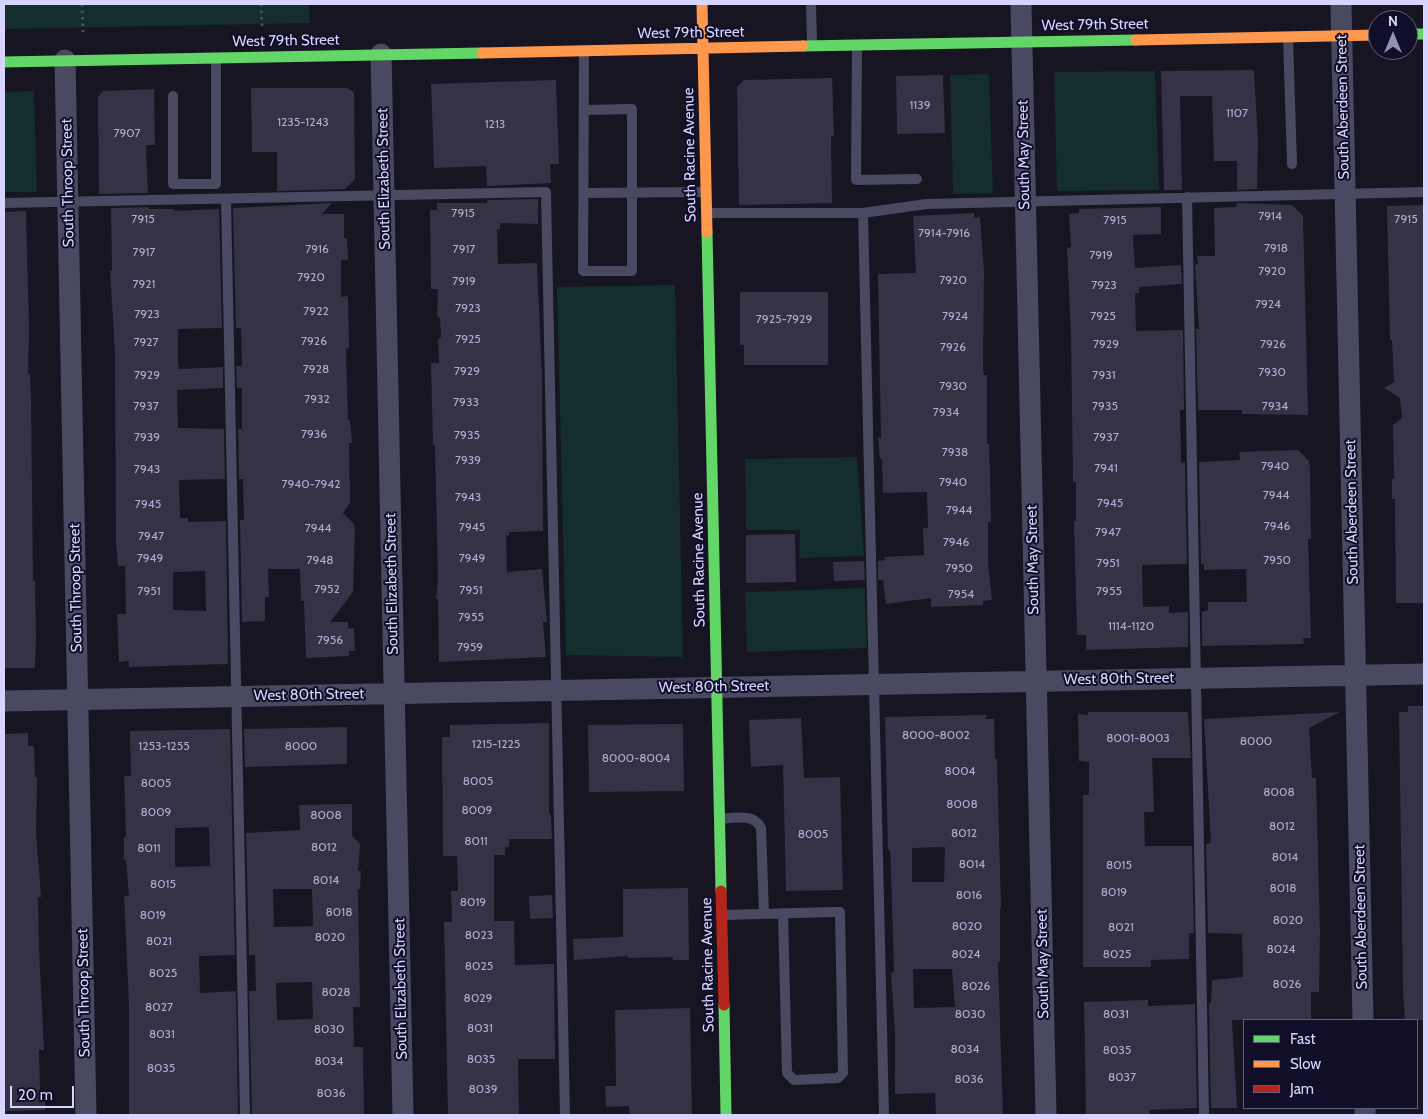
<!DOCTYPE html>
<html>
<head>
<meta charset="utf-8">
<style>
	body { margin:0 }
	#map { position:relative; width:1428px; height:1119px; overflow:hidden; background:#161521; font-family:Cabin,sans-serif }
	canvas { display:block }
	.frame { position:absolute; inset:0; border:5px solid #d7d5ff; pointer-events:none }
	.legend { position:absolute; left:1243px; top:1019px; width:175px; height:90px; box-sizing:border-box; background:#110f27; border:1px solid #605e7d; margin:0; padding:6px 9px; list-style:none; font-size:15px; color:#d7d5ff }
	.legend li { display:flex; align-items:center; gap:10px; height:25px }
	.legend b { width:25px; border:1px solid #605e7d }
	.north { position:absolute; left:1368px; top:10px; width:50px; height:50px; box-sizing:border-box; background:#110f27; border:1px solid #605e7d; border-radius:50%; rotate:0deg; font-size:14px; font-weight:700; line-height:20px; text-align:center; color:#d7d5ff }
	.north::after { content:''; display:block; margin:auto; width:18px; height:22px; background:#9392b1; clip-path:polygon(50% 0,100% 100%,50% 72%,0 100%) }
	.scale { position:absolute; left:10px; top:1086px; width:64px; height:22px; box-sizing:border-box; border:2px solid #d7d5ff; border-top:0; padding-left:6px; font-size:15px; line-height:18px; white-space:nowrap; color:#d7d5ff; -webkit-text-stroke:4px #110f27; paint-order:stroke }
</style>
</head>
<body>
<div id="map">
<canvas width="1428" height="1119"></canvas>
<div class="frame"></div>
<ul class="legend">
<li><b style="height:6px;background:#63d668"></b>Fast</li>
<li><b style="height:6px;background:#ff974d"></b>Slow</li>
<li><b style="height:6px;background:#b3261e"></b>Jam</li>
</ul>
<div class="north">N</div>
<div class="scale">20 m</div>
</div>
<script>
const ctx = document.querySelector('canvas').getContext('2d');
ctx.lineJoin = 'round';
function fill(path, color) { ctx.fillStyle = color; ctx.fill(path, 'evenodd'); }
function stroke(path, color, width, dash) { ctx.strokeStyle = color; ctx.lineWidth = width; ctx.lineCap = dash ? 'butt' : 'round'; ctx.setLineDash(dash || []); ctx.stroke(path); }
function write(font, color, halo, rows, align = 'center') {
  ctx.font = font + ' Cabin,sans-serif'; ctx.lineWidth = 4; ctx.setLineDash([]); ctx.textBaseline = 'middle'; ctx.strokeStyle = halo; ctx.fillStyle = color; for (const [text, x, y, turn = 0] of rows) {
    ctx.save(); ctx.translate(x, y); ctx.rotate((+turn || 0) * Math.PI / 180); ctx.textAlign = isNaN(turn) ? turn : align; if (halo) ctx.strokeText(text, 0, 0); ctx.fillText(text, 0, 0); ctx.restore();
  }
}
fill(new Path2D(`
	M4,4H309L310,23L4,29Z
	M1155,71L1159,190L1057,191L1054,72Z
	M989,74L993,193L953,194L950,75Z
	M34,91L37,192H4V92Z
	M675,285L683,657L566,655L557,287Z
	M857,457L864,556L799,558L800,530H746L745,459Z
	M865,588L867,648L747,652L745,592Z`), '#132e2c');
fill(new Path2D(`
	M1254,70L1258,141L1257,189L1237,190V161H1214L1212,96H1180L1182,190H1164L1161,71Z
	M943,75L945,133L897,134L896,76Z
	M832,78L834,136H831L832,203L739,205L737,87L744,80Z
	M556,80L559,164H550L551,183L487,186L486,166L434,168L431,84Z
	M251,88H347L354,92L355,179L345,189L277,191V152H252Z
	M154,89L155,145H146L148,193L99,194L98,97L103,91Z
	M538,199V224L500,223V229H497L498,264L537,263L542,379L543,531L509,532V536L506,535L507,572L542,569L547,622H543L546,657L439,662L438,599H436L438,580L435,445H433L431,363H439L438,340L441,337L440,318L437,316L438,289H431L430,210H437V203H487V200Z
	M332,203L322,214H344V238H347L348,260H341V297L348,296L349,348L346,349L348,420H350L352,443H349L350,503L343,513L354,524L355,532L353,592L330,622H348V629L354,628L355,651H349V656L306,658L304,601H301L300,569H268L269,597H265V621L242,622L240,520H244L243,479H239L238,429H242V388H237L236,366H242L241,328H236L233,208Z
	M1237,203L1292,205L1303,216L1308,415L1242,414V410H1198L1196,329H1199L1195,265L1198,264L1197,256H1215L1214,208L1236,207Z
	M1424,205V603H1396L1395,499H1392V479H1394L1393,425L1402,418L1400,398L1384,388L1394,382L1392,340H1390L1387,206Z
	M148,207L149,209H174V211L219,209L222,328L178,329V362L179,369L223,367V388L177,390L178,428L224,429L225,479L179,480L180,518H188V522L226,521L228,664L129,667V661L119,662L117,614H126L125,566H118L116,543L115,351L110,271H112L111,208ZM205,571L206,611L173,610V572Z
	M1161,207V234L1133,235L1135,268L1181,265L1182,284L1139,287V293H1135L1136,331L1183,330L1184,410H1180L1181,463L1185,462L1187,564L1142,565L1143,607L1169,606V613L1188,612V647L1086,650V635H1077L1074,521H1076V482H1073L1071,333L1067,248L1071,247L1069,214L1079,213V209Z
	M26,211L29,328L28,374H30L31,396L33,581H35L36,637L35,668H4V212Z
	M974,213V218L980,217L984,272L983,370L984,375H987V444H989L990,474L991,522H988V563L992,600L983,601V605L931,607V598L886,604L883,580H878V561L885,560L884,557L924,555L923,528H928L927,492L883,493L882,459H880L878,438H881L878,274L916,273L913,216Z
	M740,292H828V365H744V345H740Z
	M1298,450L1309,461L1310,472L1311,539H1308L1311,638H1303L1304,644L1202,646V612L1208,610V602H1247L1246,569L1204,570V564H1201L1199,462L1240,460L1239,452Z
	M795,534L796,582L746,583V535Z
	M864,561L865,580L834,581L833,562Z
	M1408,706H1424V1020H1405L1403,990L1399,712H1408Z
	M1088,712H1188L1191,758H1152L1154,812H1144L1145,846H1192L1194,933H1189V959L1151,960V967H1083V795H1089V762L1079,761L1078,714L1088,715Z
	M1340,712L1309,728L1312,778H1316L1320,933L1319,992H1311V1020H1232L1237,1108H1211L1209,1003H1211L1212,980L1243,977L1242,934L1208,933L1206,844L1211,843L1204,719Z
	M986,715V719H994L995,759H997L1001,908H1000V962H998L1003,1115H936L935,1093L895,1094V1033L891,973L894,972L891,872L890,850H888L885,717ZM945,847L944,882H912V848ZM913,969H952L955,1007L914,1008Z
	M801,718L804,778L840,777L843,890L786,891L783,765L751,767L749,720Z
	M549,723V814H551L552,839H509V847H505V855H494V921H514L515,965L554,964L555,1059H518L519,1115H448L444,922H452L451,891H458L457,856H443L442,737H450V725Z
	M683,724L684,791L589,792L588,725Z
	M347,727V764L245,767L244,729Z
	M230,729L235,955L199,956L200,993L236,991L238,1115H129V1005L124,896H129L126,860H124V837H126L124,776H131L130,731ZM209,827L210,866L175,867V828Z
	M28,733V746H34L35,777H37L36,831L41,897H38L39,949L44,1050H39L40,1092L45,1091V1110L4,1111V734Z
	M352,804V836L360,844L358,871H361L360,889H358L360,1007H353L354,1047H363L364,1115H252L249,991H256L255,955H249L246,833L300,830L299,805ZM273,889H312L313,926L274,927ZM312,982L313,1019L277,1020L276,983Z
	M688,888L689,960H673V957L628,958V956L574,960L573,939L623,937V889Z
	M552,895L553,918L530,919L529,896Z
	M1148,1000V1006L1195,1004L1197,1108L1149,1110L1150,1115H1086L1084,1002Z
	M690,1008L692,1115H630L629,1106L606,1107L605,1086H616L615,1010Z`), '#343244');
stroke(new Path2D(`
	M82,4L83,32
	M261,4L262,28`), '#43515d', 3, [2.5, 4]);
stroke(new Path2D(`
	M811,4L812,44
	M1288,37L1292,164
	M857,46L856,180L917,179
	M173,96V184H216V58
	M584,110L632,109V271H583L584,51
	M584,193L705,192
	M1187,197L1204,1115
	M226,199L245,1115
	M4,203L546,192L565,1115
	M709,213H863L926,204L1424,192
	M863,213L884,1115
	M720,819C735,818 754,813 761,828L764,914
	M723,915L834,912H840L843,1073L838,1078L794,1080L787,1073L783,913`), '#494a62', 10);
stroke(new Path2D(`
	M1021,4L1046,1115
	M1341,4L1363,1020
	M381,54L403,1115
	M65,60L86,1115
	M4,701L1424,674
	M1365,1108V1115`), '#494a62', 21);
stroke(new Path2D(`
	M1408,34H1424
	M803,46L1136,40
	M4,62L482,53
	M707,232L721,891
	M724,1005L726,1115`), '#63d668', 11);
stroke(new Path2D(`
	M702,4L707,232
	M1136,40L1378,35
	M482,53L803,46`), '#ff974d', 11);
stroke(new Path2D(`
	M721,891L724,1005`), '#b3261e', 11);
write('12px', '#aeacd0', null, [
	["1139",920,105],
	["1107",1237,113],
	["1235-1243",303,122],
	["1213",495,124],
	["7907",127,133],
	["7915",463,213],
	["7914",1270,216],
	["7915",143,219],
	["7915",1406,219],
	["7915",1115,220],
	["7914-7916",944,233],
	["7918",1276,248],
	["7916",317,249],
	["7917",464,249],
	["7917",144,252],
	["7919",1101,255],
	["7920",1272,271],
	["7920",311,277],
	["7920",953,280],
	["7919",464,281],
	["7921",144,284],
	["7923",1104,285],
	["7924",1268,304],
	["7923",468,308],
	["7922",316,311],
	["7923",147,314],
	["7924",955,316],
	["7925",1103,316],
	["7925-7929",784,319],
	["7925",468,339],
	["7926",314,341],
	["7927",146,342],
	["7929",1106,344],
	["7926",1273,344],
	["7926",953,347],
	["7928",316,369],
	["7929",467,371],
	["7930",1272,372],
	["7929",147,375],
	["7931",1104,375],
	["7930",953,386],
	["7932",317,399],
	["7933",466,402],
	["7937",146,406],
	["7935",1105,406],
	["7934",1275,406],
	["7934",946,412],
	["7936",314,434],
	["7935",467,435],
	["7939",147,437],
	["7937",1106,437],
	["7938",955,452],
	["7939",468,460],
	["7940",1275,466],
	["7941",1106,468],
	["7943",147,469],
	["7940",953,482],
	["7940-7942",311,484],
	["7944",1276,495],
	["7943",468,497],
	["7945",1110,503],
	["7945",148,504],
	["7944",959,510],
	["7946",1277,526],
	["7945",472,527],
	["7944",318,528],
	["7947",1108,532],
	["7947",151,536],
	["7946",956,542],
	["7949",150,558],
	["7949",472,558],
	["7948",320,560],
	["7950",1277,560],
	["7951",1108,563],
	["7950",959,568],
	["7952",327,589],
	["7951",471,590],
	["7951",149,591],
	["7955",1109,591],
	["7954",961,594],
	["7955",471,617],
	["1114-1120",1131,626],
	["7956",330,640],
	["7959",470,647],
	["8000-8002",936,735],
	["8001-8003",1138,738],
	["8000",1256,741],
	["1215-1225",496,744],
	["1253-1255",164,746],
	["8000",301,746],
	["8000-8004",636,758],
	["8004",960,771],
	["8005",478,781],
	["8005",156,783],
	["8008",1279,792],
	["8008",962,804],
	["8009",477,810],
	["8009",156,812],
	["8008",326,815],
	["8012",1282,826],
	["8012",964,833],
	["8005",813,834],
	["8011",476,841],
	["8012",324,847],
	["8011",149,848],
	["8014",1285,857],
	["8014",972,864],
	["8015",1119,865],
	["8014",326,880],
	["8015",163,884],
	["8018",1283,888],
	["8019",1114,892],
	["8016",969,895],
	["8019",473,902],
	["8018",339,912],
	["8019",153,915],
	["8020",1288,920],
	["8020",967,926],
	["8021",1121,927],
	["8023",479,935],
	["8020",330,937],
	["8021",159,941],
	["8024",1281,949],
	["8024",966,954],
	["8025",1117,954],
	["8025",479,966],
	["8025",163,973],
	["8026",1287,984],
	["8026",976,986],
	["8028",336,992],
	["8029",478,998],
	["8027",159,1007],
	["8030",970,1014],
	["8031",1116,1014],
	["8031",480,1028],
	["8030",329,1029],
	["8031",162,1034],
	["8034",965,1049],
	["8035",1117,1050],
	["8035",481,1059],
	["8034",329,1061],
	["8035",161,1068],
	["8037",1122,1077],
	["8036",969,1079],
	["8039",483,1089],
	["8036",331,1093]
]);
write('15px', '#d7d5ff', '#110f27', [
	["West 79th Street",1095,25,-1],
	["West 79th Street",691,33,-1],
	["West 79th Street",286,41,-1],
	["South Aberdeen Street",1343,107,-91],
	["South Racine Avenue",690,155,-91],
	["South May Street",1024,155,-91],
	["South Elizabeth Street",384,179,-91],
	["South Throop Street",68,183,-91],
	["South Aberdeen Street",1352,512,-91],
	["South Racine Avenue",699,560,-91],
	["South May Street",1033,560,-91],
	["South Elizabeth Street",392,584,-91],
	["South Throop Street",76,588,-91],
	["West 80th Street",1119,679,-1],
	["West 80th Street",714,687,-1],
	["West 80th Street",309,695,-1],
	["South Aberdeen Street",1361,917,-91],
	["South May Street",1043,964,-91],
	["South Racine Avenue",708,965,-91],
	["South Elizabeth Street",401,989,-91],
	["South Throop Street",84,993,-91]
]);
</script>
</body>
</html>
